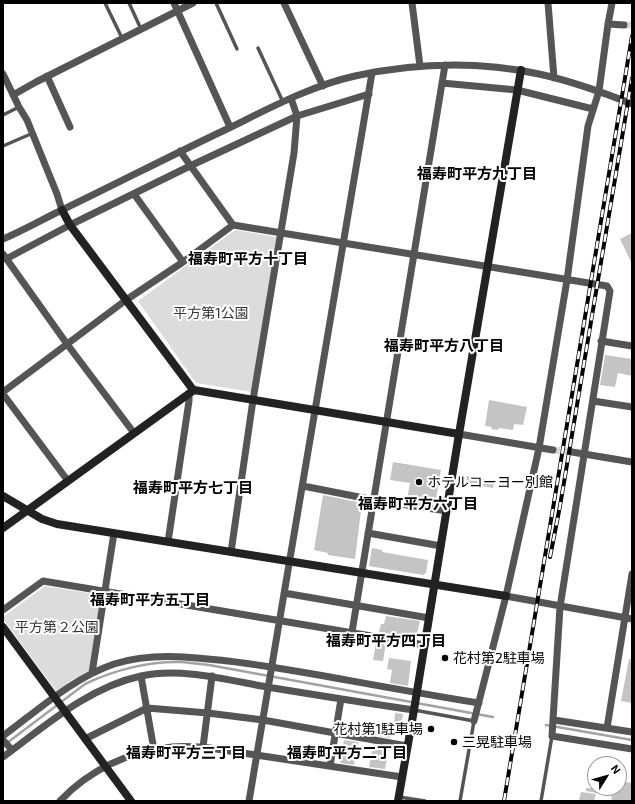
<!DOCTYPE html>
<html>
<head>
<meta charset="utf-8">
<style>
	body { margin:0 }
	#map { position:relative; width:635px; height:804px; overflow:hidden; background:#fff; font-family:"Exo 2",sans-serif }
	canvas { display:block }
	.frame { position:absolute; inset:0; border:4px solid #000; pointer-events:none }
	.north { position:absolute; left:587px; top:756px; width:40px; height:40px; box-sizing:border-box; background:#fff; border:1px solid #999; border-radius:50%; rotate:53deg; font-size:11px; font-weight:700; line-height:16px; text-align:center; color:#000 }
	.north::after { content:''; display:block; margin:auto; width:14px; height:18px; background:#000; clip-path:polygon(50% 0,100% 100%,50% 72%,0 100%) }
</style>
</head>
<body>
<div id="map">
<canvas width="635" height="804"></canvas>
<div class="frame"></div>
<div class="north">N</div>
</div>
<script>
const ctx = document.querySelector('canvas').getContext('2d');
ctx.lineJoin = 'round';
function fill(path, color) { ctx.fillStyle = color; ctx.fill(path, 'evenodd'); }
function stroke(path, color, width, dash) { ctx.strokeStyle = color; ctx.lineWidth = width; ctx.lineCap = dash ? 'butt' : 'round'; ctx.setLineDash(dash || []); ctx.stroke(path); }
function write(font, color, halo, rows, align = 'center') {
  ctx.font = font + ' "Exo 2","Noto Sans JP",sans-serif'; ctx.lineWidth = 4; ctx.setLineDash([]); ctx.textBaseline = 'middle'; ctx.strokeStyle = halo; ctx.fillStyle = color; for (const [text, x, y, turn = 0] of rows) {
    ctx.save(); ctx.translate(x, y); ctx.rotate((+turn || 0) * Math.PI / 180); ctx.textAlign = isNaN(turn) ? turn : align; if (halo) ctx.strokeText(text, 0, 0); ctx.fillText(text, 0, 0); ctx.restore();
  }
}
fill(new Path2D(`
	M235,230L277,237L252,392L196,383L138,301Z
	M45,586L101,595L89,671L75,678L56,691L3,619V617Z`), '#dcdcdc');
stroke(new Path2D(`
	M546,725L632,740
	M3,746L85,684C114,670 149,661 182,662C191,663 200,664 209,665L493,717`), '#a3a3a3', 2.5);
fill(new Path2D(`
	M632,233V264L620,239Z
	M605,355L632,359V376L618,373L615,387L600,385Z
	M489,400L527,407L523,425L514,424L513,430L499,428L498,430L491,429L492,427L485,426Z
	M393,462L441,470L435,504L407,499L410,483L390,480Z
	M467,476L494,481L493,488L466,483Z
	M323,495L362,503L355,559L328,555V553L314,550Z
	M372,548L382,550V552L428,560L426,573L423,575L369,566Z
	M386,616L420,621L416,638L379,632L381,624H384Z
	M378,642L386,643L383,661L373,660L376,643Z
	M389,658L411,661L408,686L390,683L392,670L387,669Z
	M629,659H632V703L621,701Z
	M395,713L403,714L401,726L394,725Z
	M380,724L392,726L390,738L378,736Z
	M344,740L358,742L354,765L340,763Z
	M373,745L389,748L385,769L369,767Z
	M619,781L632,783V801H611L612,796L586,791V788H619Z
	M581,792L596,794L594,801H579Z`), '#c4c4c4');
stroke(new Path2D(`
	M624,25H632
	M553,450L572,452`), '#d9d9d9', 7, [7, 3.5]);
stroke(new Path2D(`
	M105,3L122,38
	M129,3L141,29
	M216,3L237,49
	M258,48L283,102
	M3,115L19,107
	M3,146L33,133
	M414,710L474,721L460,801
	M399,797L425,801
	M541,801L552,736`), '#555', 3.5);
stroke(new Path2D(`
	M174,3L230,127
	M284,3L323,86
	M412,3L420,66
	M548,3L554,78
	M608,24L624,25
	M3,74L19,107L27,120L57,194L62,210
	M47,76L70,127
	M442,83L517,90L593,109
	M13,95L36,82L193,3
	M180,151L233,225L607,286L610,291L560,607L552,736L632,749
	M134,194L183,262
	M3,239C24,230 43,219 64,209C118,183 172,155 227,129C268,109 310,86 355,76C415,63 478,61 539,74C571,81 602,92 632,104
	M3,254L67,344L134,433
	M6,259L70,225L190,166L297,116L369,94
	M601,341L632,346
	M3,392L126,300L183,262L233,225
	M3,394L68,481
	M593,401L632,407
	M459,434L553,450
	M572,452L632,462
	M303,486L374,500L447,511
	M368,533L441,546
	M168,542L189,401V394
	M231,552L253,400L294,153L297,116L291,98
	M284,593L429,618
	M506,596L632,619
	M3,610L43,581L425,645
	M352,632L445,65
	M92,673L114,533
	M141,676L154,750
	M554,720L632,732
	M474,721L506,596L539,448L567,280L588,126L599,91L608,24L612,3
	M607,728L632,574
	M3,736C38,710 73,678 114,664C152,652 190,657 228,661C262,665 296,671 330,677C380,686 429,695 479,703
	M85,739L147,708L208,713L263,720L407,746
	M3,740L12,750
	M203,747L212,676
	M3,757C45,726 89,687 141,676C180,667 228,680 267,687C316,695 365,703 414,710
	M330,766L341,699
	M60,801C89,770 129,751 172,747C182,746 192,747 203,747L402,777
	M249,801L372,73`), '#555', 7);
stroke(new Path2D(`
	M62,210L70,225L191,387L194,390L459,434
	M3,496L42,519L57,524L506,596
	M3,528L194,390
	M3,627L131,801
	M398,801L414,710L459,434L521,70`), '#222', 8);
const rail = new Path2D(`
	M550,557L560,506L632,78
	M504,801L632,36`);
stroke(rail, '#000', 4);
stroke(rail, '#fff', 2.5, [8]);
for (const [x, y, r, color] of [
	[419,482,4,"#000"],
	[445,658,4,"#000"],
	[431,729,4,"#000"],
	[454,742,4,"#000"]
]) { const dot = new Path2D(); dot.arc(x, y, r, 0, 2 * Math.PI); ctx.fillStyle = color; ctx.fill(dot); stroke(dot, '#fff', 1.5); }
write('14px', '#333', '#fff', [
	["平方第1公園",211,313],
	["平方第２公園",57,627]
]);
write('14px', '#000', '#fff', [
	["ホテルコーヨー別館",427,482],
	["花村第2駐車場",453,658],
	["花村第1駐車場",423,729,"right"],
	["三晃駐車場",462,742]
], 'left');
write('bold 15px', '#000', '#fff', [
	["福寿町平方九丁目",477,174],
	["福寿町平方十丁目",248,259],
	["福寿町平方八丁目",444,346],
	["福寿町平方七丁目",193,488],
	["福寿町平方六丁目",418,504],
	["福寿町平方五丁目",150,600],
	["福寿町平方四丁目",386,641],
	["福寿町平方三丁目",186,753],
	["福寿町平方二丁目",347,753]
]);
</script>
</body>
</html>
